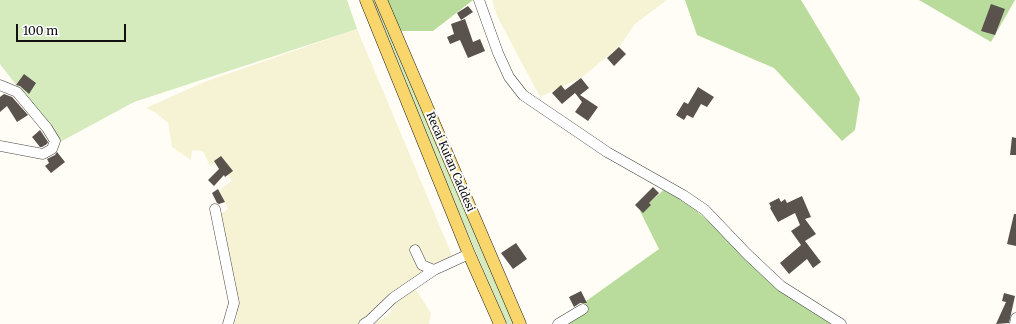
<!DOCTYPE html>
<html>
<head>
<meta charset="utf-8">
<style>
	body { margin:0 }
	#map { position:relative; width:1016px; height:324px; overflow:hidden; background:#fffdf5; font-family:Merriweather,serif }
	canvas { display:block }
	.scale { position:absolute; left:16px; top:24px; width:110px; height:18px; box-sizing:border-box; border:2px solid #111; border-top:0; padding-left:5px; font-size:12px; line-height:14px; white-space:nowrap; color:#111; -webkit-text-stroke:3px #fff; paint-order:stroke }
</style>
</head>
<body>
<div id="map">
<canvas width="1016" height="324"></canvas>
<div class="scale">100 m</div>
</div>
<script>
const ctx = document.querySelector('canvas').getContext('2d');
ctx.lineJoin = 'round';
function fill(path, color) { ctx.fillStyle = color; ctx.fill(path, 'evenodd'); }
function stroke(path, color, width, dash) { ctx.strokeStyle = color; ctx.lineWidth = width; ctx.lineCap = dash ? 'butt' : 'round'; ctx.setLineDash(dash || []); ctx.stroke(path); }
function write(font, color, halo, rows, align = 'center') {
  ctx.font = font + ' Merriweather,serif'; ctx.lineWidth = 4; ctx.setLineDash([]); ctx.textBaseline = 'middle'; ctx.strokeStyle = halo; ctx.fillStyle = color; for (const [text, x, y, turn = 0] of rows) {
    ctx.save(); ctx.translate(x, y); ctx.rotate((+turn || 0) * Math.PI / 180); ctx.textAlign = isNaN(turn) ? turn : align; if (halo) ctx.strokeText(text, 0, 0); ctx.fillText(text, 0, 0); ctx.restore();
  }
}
fill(new Path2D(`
	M492,0H667L635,24L619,47L581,78L540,97L497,16Z
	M357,29L454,260L362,324H234L237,316L230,290L220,214L228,209L220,191L223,187L232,181L219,161L210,166L203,151L192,150L191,160L172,147L168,123L156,113L146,108L204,82Z
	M415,288L431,313L429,324H373L388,316L397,302L400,296Z`), '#f6f3d4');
fill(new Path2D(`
	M0,0H347L357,29L134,102L60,142L0,64Z
	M370,0H376L514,324H507L451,194Z`), '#d5ebbd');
fill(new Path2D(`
	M381,0H473L433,31H394Z
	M685,0H801L860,98L855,130L842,141L774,68L697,35Z
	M919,0H1015L991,42Z
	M668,186L764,270L838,324H554L659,249L640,211Z`), '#b9dc9c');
fill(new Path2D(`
	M991,4L1005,9L995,35L981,31Z
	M468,6L473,12L461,20L457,13Z
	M465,19L473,42L480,39L485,51L468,58L460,40L450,44L447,37L454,34L451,24Z
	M619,47L626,54L614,66L607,58Z
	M24,74L36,83L29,94L20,86L16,85Z
	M581,78L589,88L580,95L598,107L588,121L575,112L582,102L575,93L562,104L552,93L561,85L565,90Z
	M698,87L714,97L707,107L701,104L693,118L687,115L684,120L676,115L684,102L688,104Z
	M4,94L12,97L28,115L17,122L7,106L0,112V97Z
	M40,130L48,142L47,144L42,147H40L32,137Z
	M1012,137L1016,138V155H1010Z
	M57,152L65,162L51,173L45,166L49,163L47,159L55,155Z
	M221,156L233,171L225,177L224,175L214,186L208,180L219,169L214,161Z
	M653,187L659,193L649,203L651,205L643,213L635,205Z
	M218,189L225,202L219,204L217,203L212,193Z
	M802,196L811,217L805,219L816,234L805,241L821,262L813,268L807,259L789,274L780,263L801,245L791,231L800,225L795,213L778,222L770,208L771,207L769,203L779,198L781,202L785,199L787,203Z
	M1014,214H1016V246L1007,244Z
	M516,243L527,259L513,269L501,253Z
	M581,291L587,303H580L574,307L569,297Z
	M1004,293L1015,296L1009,323L996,324L1006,302L1002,301Z`), '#5a524d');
const minor = new Path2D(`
	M479,0L498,53L509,77L523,95L607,152L683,195L705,210L747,254L781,286L841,324
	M0,85L17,92L47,128L55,141L52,149L43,154L0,146
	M215,209L234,303L228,324
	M415,250L422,265L434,270L469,254
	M364,324L369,321L393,298L434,270
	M558,324L583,309
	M1015,324L1016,318`);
const major = new Path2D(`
	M366,0L469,254L500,324
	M381,0L520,324`);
stroke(minor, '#444', 11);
stroke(major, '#222', 13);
stroke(minor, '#fff', 10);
stroke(major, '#f9d66b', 12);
write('11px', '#111', '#fff', [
	["Recai Kutan Caddesi",450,162,67]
]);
</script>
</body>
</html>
